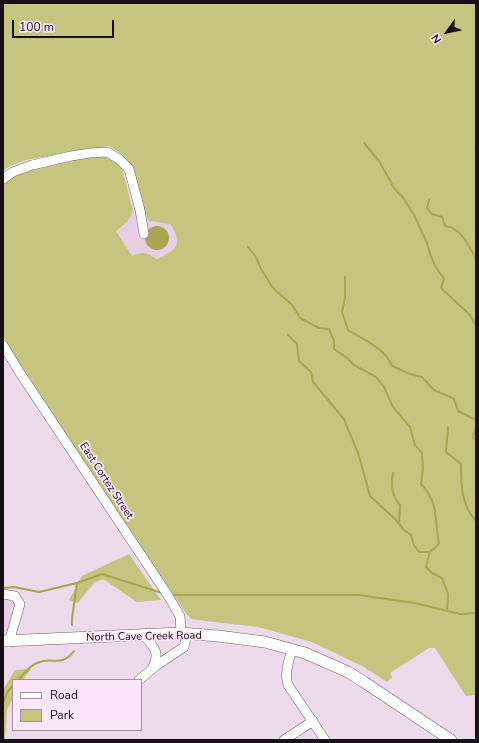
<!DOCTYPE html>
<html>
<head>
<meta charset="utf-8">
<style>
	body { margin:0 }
	#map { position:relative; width:479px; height:743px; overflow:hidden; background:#eddaeb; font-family:"Nunito Sans",sans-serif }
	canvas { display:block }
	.frame { position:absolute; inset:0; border:4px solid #171016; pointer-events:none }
	.legend { position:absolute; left:12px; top:679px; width:130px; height:52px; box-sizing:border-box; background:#fbe7f9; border:1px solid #a0919e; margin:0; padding:5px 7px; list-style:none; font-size:12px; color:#171016 }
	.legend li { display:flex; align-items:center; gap:8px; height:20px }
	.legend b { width:20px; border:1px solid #a0919e }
	.north { position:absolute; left:427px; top:12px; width:40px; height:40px; -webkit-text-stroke:3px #fbe7f9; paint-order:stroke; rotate:237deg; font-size:11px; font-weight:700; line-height:16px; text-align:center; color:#171016 }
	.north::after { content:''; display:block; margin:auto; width:14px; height:18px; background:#171016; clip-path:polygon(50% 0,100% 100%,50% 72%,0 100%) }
	.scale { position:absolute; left:12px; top:20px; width:102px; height:18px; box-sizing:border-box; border:2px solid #171016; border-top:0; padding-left:5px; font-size:12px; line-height:14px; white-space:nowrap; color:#171016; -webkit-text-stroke:3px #fbe7f9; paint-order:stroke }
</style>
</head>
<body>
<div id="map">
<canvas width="479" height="743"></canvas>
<div class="frame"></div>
<ul class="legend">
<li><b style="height:5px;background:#fff"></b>Road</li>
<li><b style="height:11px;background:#c5c57f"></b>Park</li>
</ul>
<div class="north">N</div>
<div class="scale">100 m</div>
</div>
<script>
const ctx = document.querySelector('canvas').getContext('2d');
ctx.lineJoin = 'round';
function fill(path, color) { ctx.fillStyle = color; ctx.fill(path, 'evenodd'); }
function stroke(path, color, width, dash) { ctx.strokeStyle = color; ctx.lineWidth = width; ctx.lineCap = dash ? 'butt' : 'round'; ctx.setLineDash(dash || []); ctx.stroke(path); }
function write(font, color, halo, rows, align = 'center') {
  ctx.font = font + ' "Nunito Sans",sans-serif'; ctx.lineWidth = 3.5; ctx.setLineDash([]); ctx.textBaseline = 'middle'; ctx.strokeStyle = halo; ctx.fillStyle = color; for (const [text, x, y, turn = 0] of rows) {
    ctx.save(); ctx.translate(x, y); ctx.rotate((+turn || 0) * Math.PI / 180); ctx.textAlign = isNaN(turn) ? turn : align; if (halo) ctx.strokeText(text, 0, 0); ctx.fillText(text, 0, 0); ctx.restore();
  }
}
fill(new Path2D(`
	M139,209L183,216L190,255L156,279L140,252L132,256L116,230L125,225L132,216L133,210Z
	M3,596L13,597L18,605L10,632H3Z`), '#e8cfe6');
fill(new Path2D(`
	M3,3H476V695L466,696L435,648H429L390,673L392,677L387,682L364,667L312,642L258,627L197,620L191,619L185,612L86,464L15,356L3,336V183L21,172L101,154L113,159L122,168L133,210C131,220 124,225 116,231L132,256C144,250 146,253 157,259C176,250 184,244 170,224L149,221L142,209L130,166L120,153L109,146L26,160L10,166L3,171Z
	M129,554L161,600L137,602L103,579L94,583L78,603L69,600L82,576Z
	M31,669L23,680H13V698L7,710L5,740H3V690L15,670Z`), '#c5c57f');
fill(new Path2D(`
	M145 238a12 12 0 1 1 24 0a12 12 0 1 1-24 0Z`), '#a8a650');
stroke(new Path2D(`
	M364,143L379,161L394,188L404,199L414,215L427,243L430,254L435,266L444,279L441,288L470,315L476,326
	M475,148L476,149
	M429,200L427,208L432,214L442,217L445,226C461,227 470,247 476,260
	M248,247L256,257L261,269L273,288L292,305L300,318L319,328L329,329L334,341V349L347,358L354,365L376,377L384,387L393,407L410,427L415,445L422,453L423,469L421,484C440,504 434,521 439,544L430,552L426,567L432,573L442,578L448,594L447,611
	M345,277V298L342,312L348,330C363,339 386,349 392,366L410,374L422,377L434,390L454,399L458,411L476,420
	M288,335L297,344L299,361L311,372L313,382L344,419L359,456L370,496L395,519L404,530L411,535L414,545L419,552H430
	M476,425L473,438L476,440
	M448,427L446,452L461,464C461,485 461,504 476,521
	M393,473C391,484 391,496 400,505L399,523
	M3,588L14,587L39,592L77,583L102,574L162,593
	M170,595H358L415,603L460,614L476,613
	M72,625V618L77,583
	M18,680C24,674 29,666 37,663C53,656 61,668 74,651
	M3,703L8,691L13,686`), '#a8a650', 2);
const minor = new Path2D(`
	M3,179L13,172L32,165L71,156L90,153L107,152L119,159L129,169L140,210L144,234
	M3,345L20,373L167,594L180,616L181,633
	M3,594L15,596L20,604L9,642
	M143,635C154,647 161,652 152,669
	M292,649C289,661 284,673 288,685L325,740
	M139,680L157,665L184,647L187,634
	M284,740L313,721`);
const major = new Path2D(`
	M3,641L181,633L218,636L265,642L305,653L348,672L364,682L451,740`);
stroke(minor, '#6c5c6b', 10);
stroke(major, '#6c5c6b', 12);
stroke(minor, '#fff', 9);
stroke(major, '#fff', 11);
write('11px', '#171016', '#fbe7f9', [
	["East Cortez Street",106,481,57],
	["North Cave Creek Road",144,637,-1]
]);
</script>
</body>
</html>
